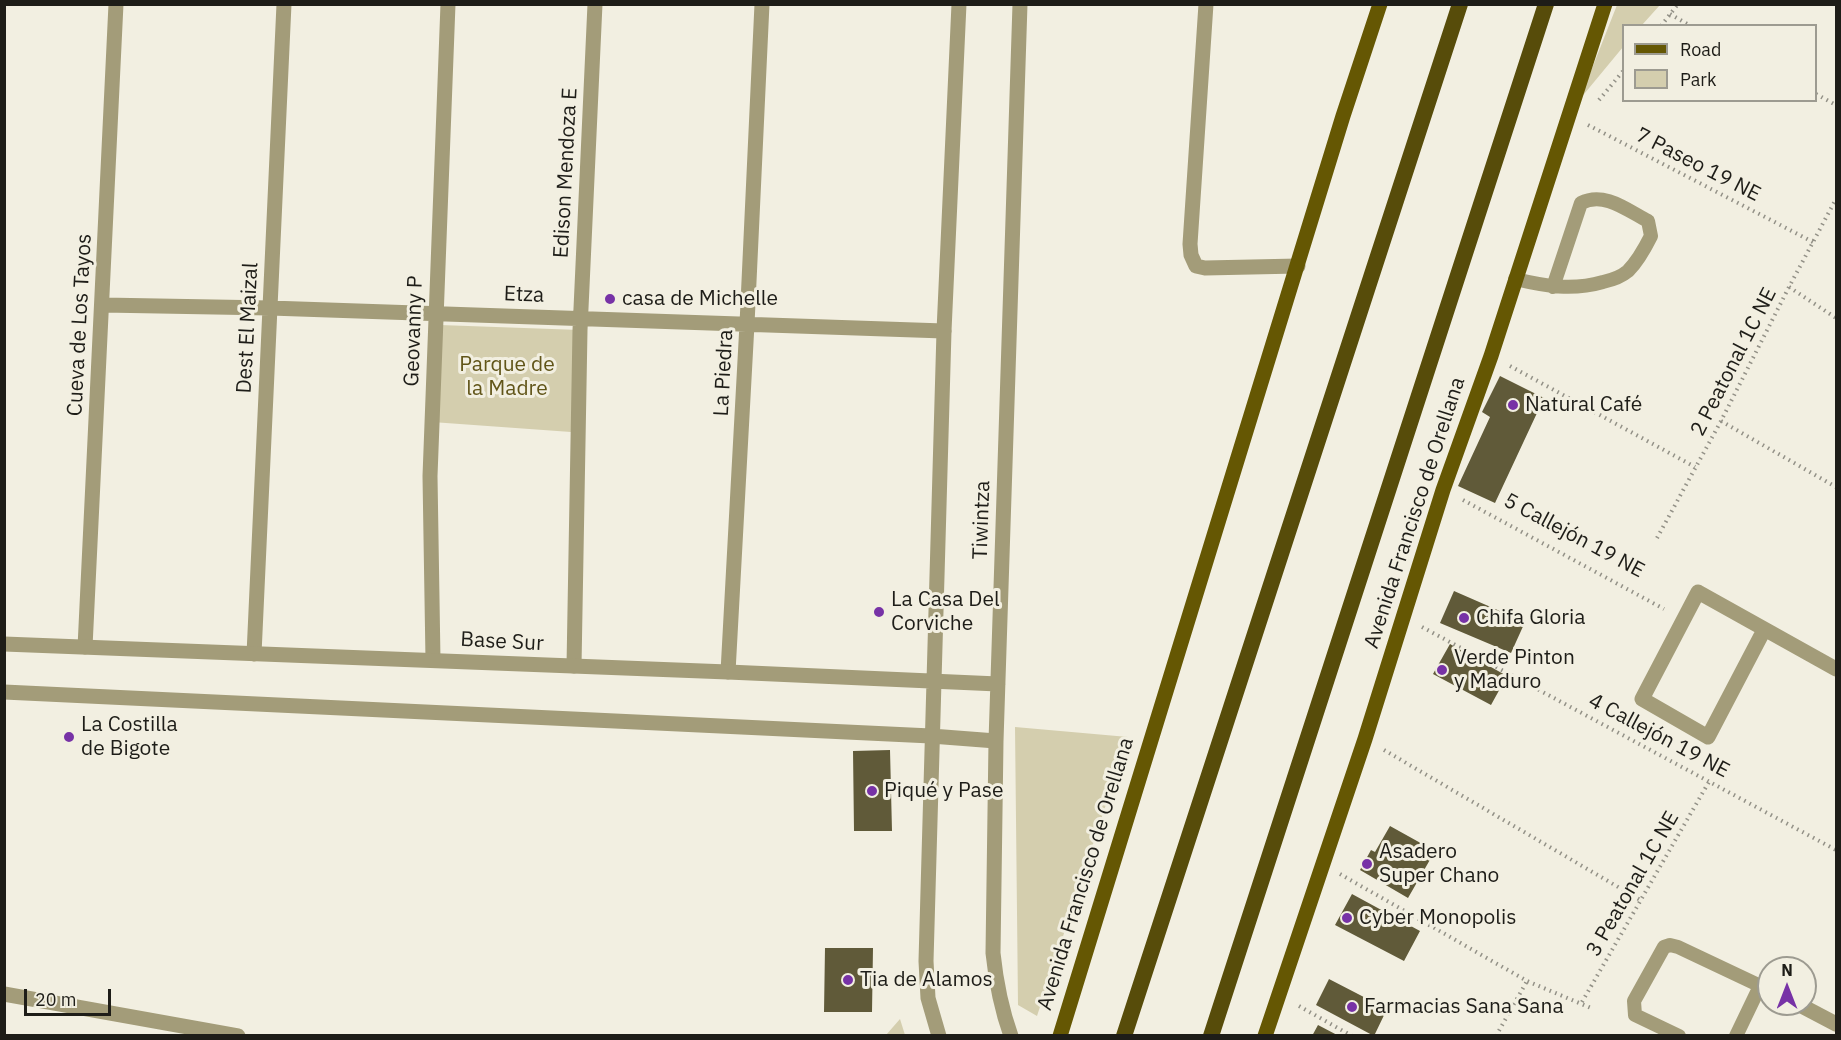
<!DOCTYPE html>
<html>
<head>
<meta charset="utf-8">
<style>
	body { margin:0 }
	#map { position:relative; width:1841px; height:1040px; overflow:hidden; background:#f2efe1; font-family:"IBM Plex Sans",sans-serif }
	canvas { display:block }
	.frame { position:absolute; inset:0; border:6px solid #1e1d18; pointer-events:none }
	.legend { position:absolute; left:1622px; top:24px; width:195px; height:78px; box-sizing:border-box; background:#f2efe1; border:2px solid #9d9b91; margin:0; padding:8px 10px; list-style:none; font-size:18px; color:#1e1d18 }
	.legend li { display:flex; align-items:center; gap:12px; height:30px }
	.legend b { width:30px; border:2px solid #9d9b91 }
	.north { position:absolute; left:1757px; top:956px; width:60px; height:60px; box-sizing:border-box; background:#f2efe1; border:2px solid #9d9b91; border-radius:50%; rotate:0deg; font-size:16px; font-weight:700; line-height:24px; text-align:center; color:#1e1d18 }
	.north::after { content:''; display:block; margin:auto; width:21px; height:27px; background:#7732a6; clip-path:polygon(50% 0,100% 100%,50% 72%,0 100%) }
	.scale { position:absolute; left:24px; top:989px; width:87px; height:27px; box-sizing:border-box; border:3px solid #1e1d18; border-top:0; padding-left:8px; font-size:18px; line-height:21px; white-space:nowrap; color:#1e1d18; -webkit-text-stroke:4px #f2efe1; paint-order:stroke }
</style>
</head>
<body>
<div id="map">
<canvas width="1841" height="1040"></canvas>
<div class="frame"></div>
<ul class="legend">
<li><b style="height:8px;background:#655703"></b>Road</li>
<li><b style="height:16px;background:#d4ceae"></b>Park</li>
</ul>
<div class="north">N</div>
<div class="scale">20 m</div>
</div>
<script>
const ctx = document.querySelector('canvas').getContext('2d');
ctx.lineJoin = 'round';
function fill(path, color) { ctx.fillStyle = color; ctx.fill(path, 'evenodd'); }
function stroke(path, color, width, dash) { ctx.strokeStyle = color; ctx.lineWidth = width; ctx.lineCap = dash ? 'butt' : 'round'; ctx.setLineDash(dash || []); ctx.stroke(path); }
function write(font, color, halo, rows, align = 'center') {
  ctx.font = font + ' "IBM Plex Sans",sans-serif'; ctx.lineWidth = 6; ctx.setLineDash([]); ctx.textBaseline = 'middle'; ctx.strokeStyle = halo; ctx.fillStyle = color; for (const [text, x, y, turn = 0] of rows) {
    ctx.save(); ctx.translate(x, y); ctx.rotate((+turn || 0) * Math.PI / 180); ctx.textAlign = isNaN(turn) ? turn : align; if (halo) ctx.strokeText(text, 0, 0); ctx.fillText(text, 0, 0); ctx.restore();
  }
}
fill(new Path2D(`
	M1617,5H1660L1642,25L1624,26L1623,47L1580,99Z
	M440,325L580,330L571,432L432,422Z
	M1015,727L1128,737L1037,1016L1018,1005Z
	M900,1019L905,1035H886Z`), '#d4ceae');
fill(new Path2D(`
	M1500,376L1544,398L1495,503L1458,486L1490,417L1482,412Z
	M1454,591L1525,622L1511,653L1440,623Z
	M1450,644L1507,676L1491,705L1433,674Z
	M890,750L892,831H854L853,751Z
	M1390,826L1435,851L1408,898L1360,870L1371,850L1375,852Z
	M1352,894L1420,931L1404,961L1335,925Z
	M825,948H873L872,1012H824Z
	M1329,979L1387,1009L1374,1036L1316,1005Z
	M1318,1025L1339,1036H1312Z`), '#605a39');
stroke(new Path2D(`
	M1670,14L1691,26
	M1661,26L1678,4
	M1816,94L1836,105
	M1599,100L1624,70
	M1588,125L1813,242
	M1789,287L1836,318
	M1510,366L1695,467
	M1721,421L1836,487
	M1463,500L1664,609
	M1657,538L1721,421L1789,287L1836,199
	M1422,627L1836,850
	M1384,750L1642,901
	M1340,874L1527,981L1591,1008
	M1582,1002L1710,780
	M1299,1006L1352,1036
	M1496,1036L1527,981`), '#939187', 4, [1.5, 4.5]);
stroke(new Path2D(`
	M1515,279C1545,286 1572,291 1603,282C1612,280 1621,277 1628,271C1638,261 1645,248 1651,236L1648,221C1627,210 1604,191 1581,203L1553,287
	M1679,1036L1635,1015L1634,1001L1664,947L1670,945L1678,947L1769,990
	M1736,1036L1760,986`), '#a39c79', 14);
stroke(new Path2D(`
	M1206,4L1190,244L1191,255L1196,266L1205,268L1298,266
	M103,305L270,308L944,331
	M1764,630L1708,737L1642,699L1698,592L1836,669
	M85,647L116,4
	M254,654L284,4
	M433,660L430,476L448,4
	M574,666L580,330L595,4
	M728,672L747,324L762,4
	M4,994L238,1036
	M1798,1004L1836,1024`), '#a39c79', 15);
stroke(new Path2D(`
	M4,644L728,672L998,684
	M4,692L931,736L996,741
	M939,1036L928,998L926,961L944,331L959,4
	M1011,1036C1001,1008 996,982 993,953L996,741L1020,4`), '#a39c79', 15);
stroke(new Path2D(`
	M1060,1036L1343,116L1380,4
	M1265,1036L1365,739L1443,490L1491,356L1605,4`), '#655703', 15);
stroke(new Path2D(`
	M1124,1036L1460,4
	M1211,1036L1546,4`), '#574c0a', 16);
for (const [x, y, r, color] of [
	[610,299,6,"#7732a6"],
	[1513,405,6,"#7732a6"],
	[879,612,6,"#7732a6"],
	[1464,618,6,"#7732a6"],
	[1442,670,6,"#7732a6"],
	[69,737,6,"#7732a6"],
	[872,791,6,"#7732a6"],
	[1367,864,6,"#7732a6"],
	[1347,918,6,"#7732a6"],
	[848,980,6,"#7732a6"],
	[1352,1007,6,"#7732a6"]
]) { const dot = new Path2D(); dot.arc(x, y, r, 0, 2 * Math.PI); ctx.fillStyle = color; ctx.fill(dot); stroke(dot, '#f2efe1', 2); }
write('21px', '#1e1d18', '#f2efe1', [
	["7 Paseo 19 NE",1698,165,27],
	["Edison Mendoza E",566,173,-87],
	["Etza",524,295,2],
	["Cueva de Los Tayos",80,325,-87],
	["Dest El Maizal",248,328,-87],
	["Geovanny P",414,331,-88],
	["2 Peatonal 1C NE",1734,362,-63],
	["La Piedra",724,373,-87],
	["Avenida Francisco de Orellana",1415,513,-72],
	["Tiwintza",982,520,-88],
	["5 Callejón 19 NE",1574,536,28],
	["Base Sur",502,642,3],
	["4 Callejón 19 NE",1659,736,28],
	["Avenida Francisco de Orellana",1086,874,-73],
	["3 Peatonal 1C NE",1633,884,-60]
]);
write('21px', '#1e1d18', '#f2efe1', [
	["casa de Michelle",622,299],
	["Natural Café",1525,405],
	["La Casa Del",891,600],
	["Corviche",891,624],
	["Chifa Gloria",1476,618],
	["Verde Pinton",1454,658],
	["y Maduro",1454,682],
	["La Costilla",81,725],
	["de Bigote",81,749],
	["Piqué y Pase",884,791],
	["Asadero",1379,852],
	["Super Chano",1379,876],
	["Cyber Monopolis",1359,918],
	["Tia de Alamos",860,980],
	["Farmacias Sana Sana",1364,1007]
], 'left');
write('21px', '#615519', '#f2efe1', [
	["Parque de",507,365],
	["la Madre",507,389]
]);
</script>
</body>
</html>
